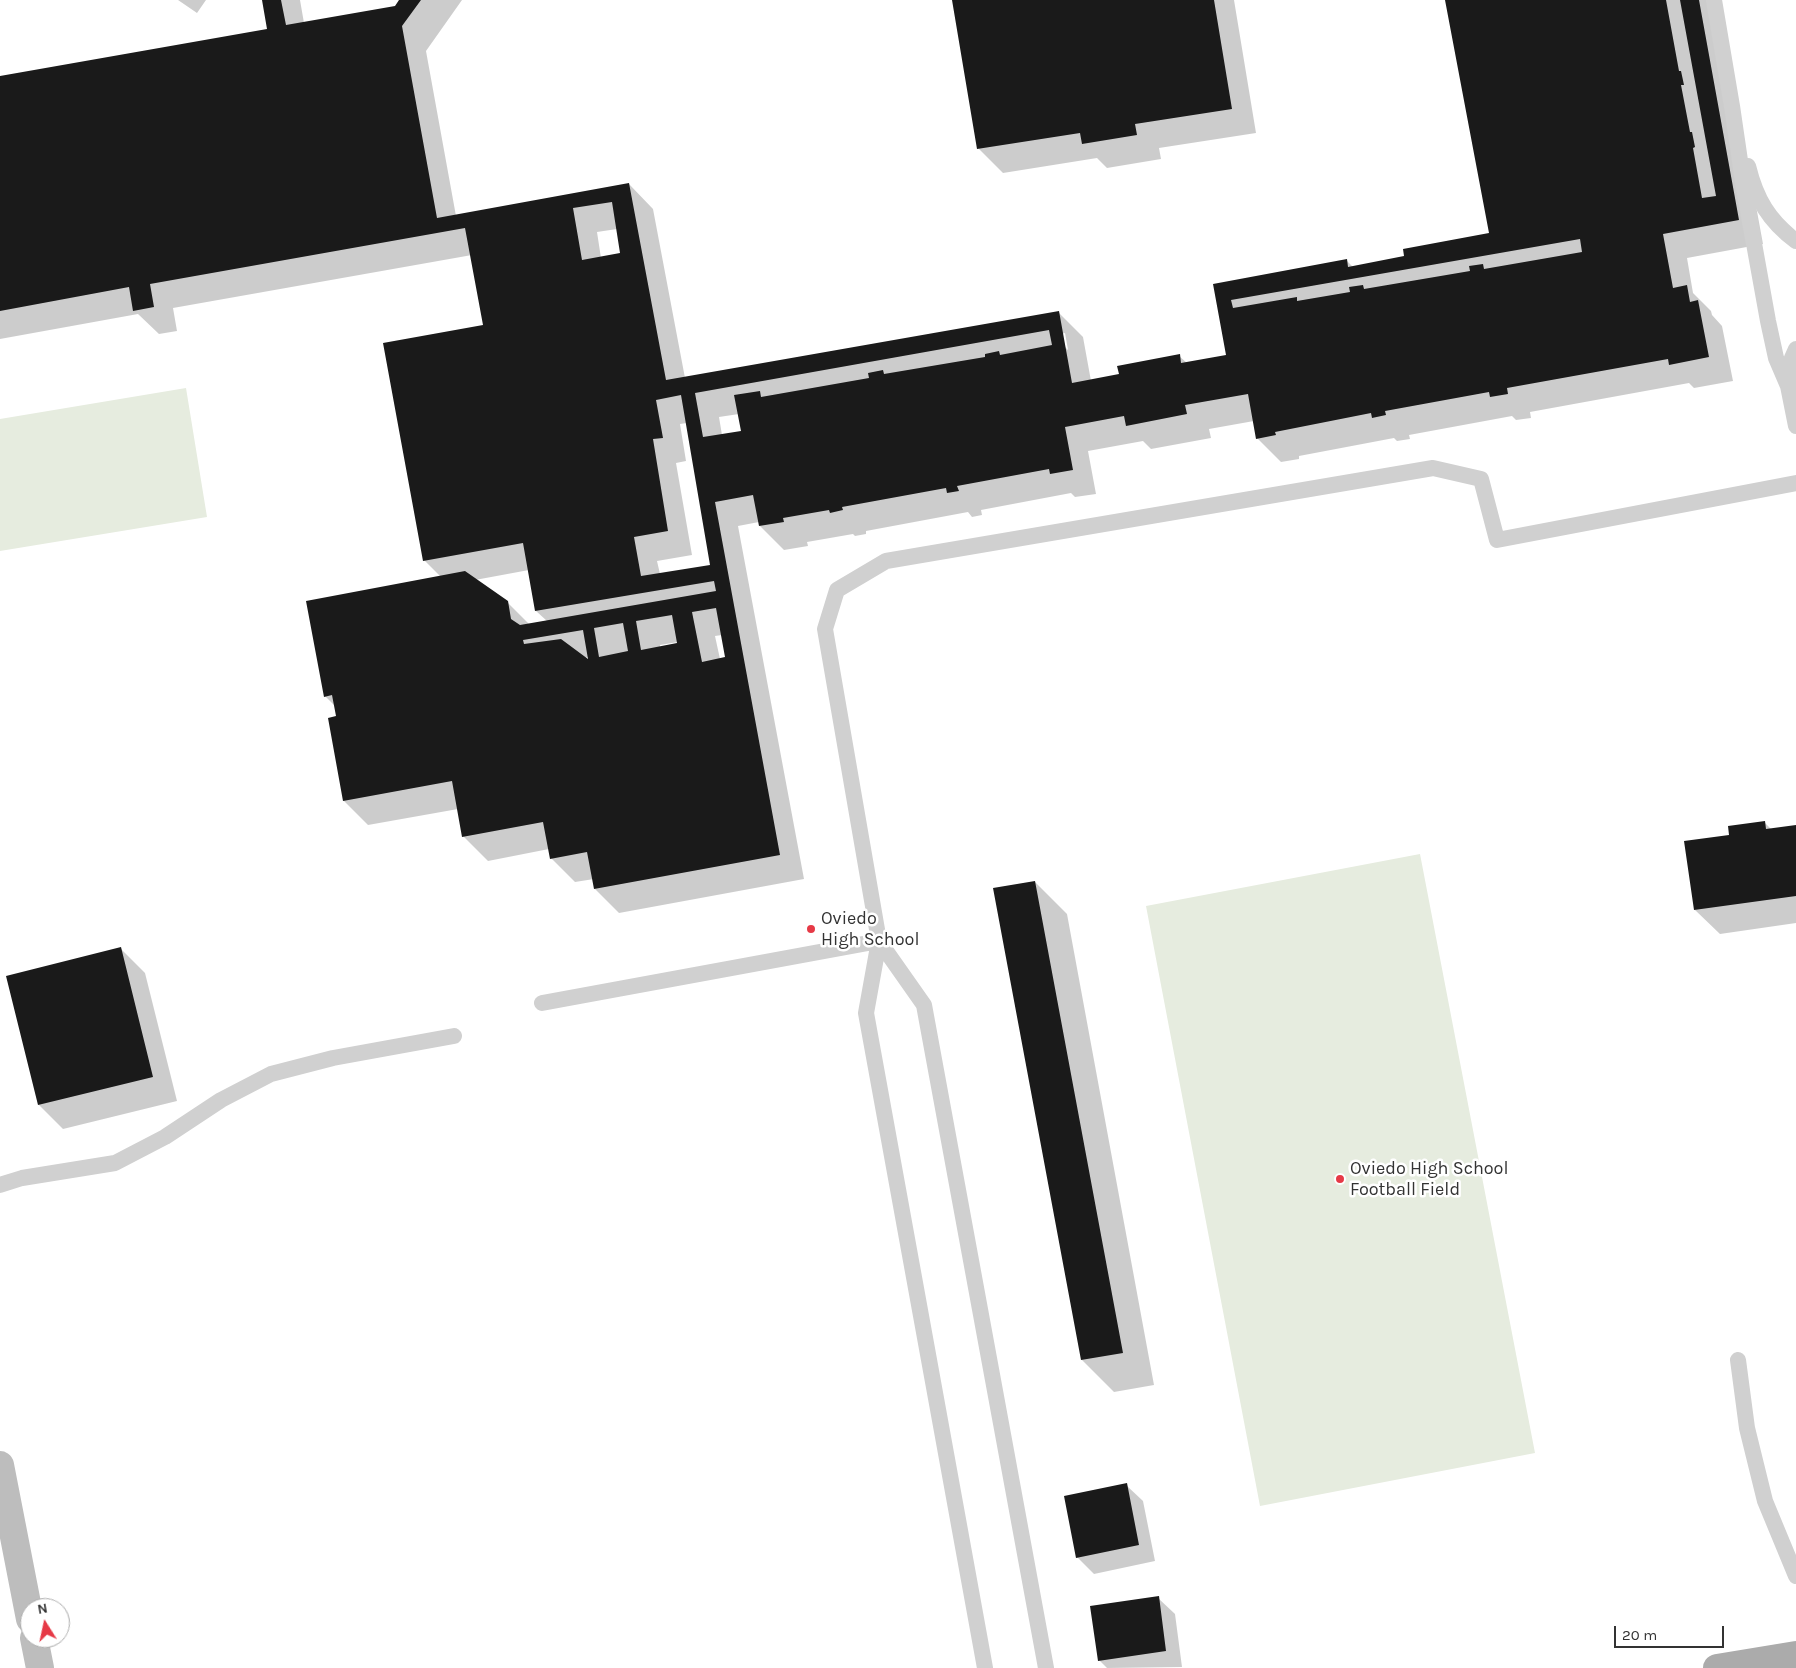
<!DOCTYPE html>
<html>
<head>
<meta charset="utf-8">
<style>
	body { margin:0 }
	#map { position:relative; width:1796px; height:1668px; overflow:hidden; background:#fff; font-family:Karla,sans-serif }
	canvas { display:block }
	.north { position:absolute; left:20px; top:1598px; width:50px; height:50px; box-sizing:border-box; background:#fff; border:1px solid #adadad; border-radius:50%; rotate:350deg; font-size:14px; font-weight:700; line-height:20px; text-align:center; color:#333 }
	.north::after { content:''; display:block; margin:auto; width:18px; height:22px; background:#e63946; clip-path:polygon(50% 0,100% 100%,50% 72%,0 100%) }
	.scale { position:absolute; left:1614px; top:1626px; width:110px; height:22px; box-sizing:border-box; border:2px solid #333; border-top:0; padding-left:6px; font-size:15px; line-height:18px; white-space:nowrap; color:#333; -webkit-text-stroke:4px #fff; paint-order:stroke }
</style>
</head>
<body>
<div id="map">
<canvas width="1796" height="1668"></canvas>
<div class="north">N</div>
<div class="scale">20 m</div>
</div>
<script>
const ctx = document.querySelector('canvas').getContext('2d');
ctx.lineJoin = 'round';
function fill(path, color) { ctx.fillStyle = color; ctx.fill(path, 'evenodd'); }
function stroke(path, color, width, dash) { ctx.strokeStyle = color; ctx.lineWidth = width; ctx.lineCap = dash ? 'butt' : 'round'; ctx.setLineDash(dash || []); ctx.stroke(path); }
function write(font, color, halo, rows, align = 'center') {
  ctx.font = font + ' Karla,sans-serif'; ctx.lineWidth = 5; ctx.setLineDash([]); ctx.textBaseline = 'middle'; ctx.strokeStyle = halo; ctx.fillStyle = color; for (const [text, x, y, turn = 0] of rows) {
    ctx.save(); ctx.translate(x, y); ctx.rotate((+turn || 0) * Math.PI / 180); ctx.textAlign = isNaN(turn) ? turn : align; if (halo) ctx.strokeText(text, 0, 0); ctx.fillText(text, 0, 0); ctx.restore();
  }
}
fill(new Path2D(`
	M186,388L207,517L0,551V419Z
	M1420,854L1535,1453L1260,1506L1146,906Z`), '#e6ecdf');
fill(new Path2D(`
	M178,0H206L197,13Z
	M263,0H300L304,23L395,7L401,0H462L426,51L456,216L629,184L653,209L685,378L1059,313L1083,337L1091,381L1120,375L1179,356L1187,363L1228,356L1214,285L1347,261L1353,267L1406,257L1490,234L1447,0H1718L1763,244L1687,258L1693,293L1711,311L1712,315L1722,326L1733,381L1694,388L1689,383L1530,412L1531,418L1516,420L1512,416L1409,435L1410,439L1397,441L1394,438L1299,456V459L1281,462L1257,438L1254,421L1209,429L1211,438L1151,449L1143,441L1088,451L1096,494L1075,497L1071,493L981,510L982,515L972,517L968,512L866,531V534L855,536L853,534L807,542L808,546L784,550L760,526L759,522L738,526L804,879L619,913L595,889L594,879L575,882L551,858L549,849L488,861L463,836L458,809L368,825L344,801L336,707L325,696L441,577L424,560L484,326L472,255L173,308L177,331L159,334L138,314L0,339V78L268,30ZM617,229L621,254L601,258L597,232ZM1065,333L1068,350L1065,347L1062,334ZM739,414L742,432L722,435L719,417ZM687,423L711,566L660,574L657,561L692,555L676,463L686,461L680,424ZM529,570L536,611L547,621L529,624L507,602L475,580ZM722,635L726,658L720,659L715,636ZM678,642V644L660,648V645ZM589,657L590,662L584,658Z
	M953,0H1234L1256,133L1159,148L1161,159L1107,168L1097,158L1003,173L978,148Z
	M1764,822L1772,830L1796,826V923L1720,934L1695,910L1731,836Z
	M1035,882L1067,914L1154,1385L1114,1392L1082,1360L994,889Z
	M121,949L145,973L177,1101L63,1129L39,1105Z
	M1126,1485L1143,1501L1155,1561L1094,1574L1077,1557Z
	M1158,1598L1175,1614L1182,1667L1107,1668L1099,1660Z`), '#0003');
fill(new Path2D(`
	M262,0H281L286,25L395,6L399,0H421L402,26L437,218L629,183L666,380L1059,311L1072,383L1119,374L1117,366L1180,354L1181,363L1226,355L1213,284L1347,259L1348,267L1404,256L1403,249L1489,233L1445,0H1666L1679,71H1681L1684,85H1681L1690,132H1692L1695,147L1693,148L1702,198L1716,196L1680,0H1699L1739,220L1663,234L1673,288L1687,285L1690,302L1698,300L1709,357L1669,365L1668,359L1507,388L1508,394L1490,397L1489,392L1385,411L1386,415L1372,418L1371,413L1275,432L1276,435L1256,439L1248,394L1185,405L1187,414L1126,426L1124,416L1065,427L1073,470L1050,474L1049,469L957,486L959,491L947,493L946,488L842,507L843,510L830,513L829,510L783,518L784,522L759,526L753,495L715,502L780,855L594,889L587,852L550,859L543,822L462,837L452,781L343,801L328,718L336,716L332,695L324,697L306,601L465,571L508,601L511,619L520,625L716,591L714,581L535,611L523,543L423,561L383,343L483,325L465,228L150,284L154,307L133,311L129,287L0,311V76L267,29ZM612,202L620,253L582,260L573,208ZM1580,239L1582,252L1484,269L1483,264L1469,266L1470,271L1364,289L1363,285L1349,287L1350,292L1297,301V297L1233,308L1231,300ZM1049,330L1052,345L1000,355L999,351L985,354V357L884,374L883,370L868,373L869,378L761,397L760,391L734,395L741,431L703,437L695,393ZM681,395L710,565L641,576L634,537L668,531L653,439L663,438L656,400ZM716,608L725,657L702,662L692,612ZM672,615L677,643L641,650L636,621ZM623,623L628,651L599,657L594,628ZM583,630L588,659L561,639L524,644L523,640Z
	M952,0H1214L1232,109L1135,124L1137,135L1082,144L1080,133L977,149Z
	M1765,821L1766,829L1796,825V896L1694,910L1684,841L1729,835L1728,826Z
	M1035,881L1123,1353L1081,1360L993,888Z
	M121,947L153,1077L38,1105L6,976Z
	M1127,1483L1139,1545L1076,1558L1064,1496Z
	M1159,1596L1166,1651L1098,1661L1090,1606Z`), '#1a1a1a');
stroke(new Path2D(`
	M1714,0L1732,106L1744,188L1768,321L1776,358L1788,386L1796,426
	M1748,166C1756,199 1769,221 1796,241
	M1788,386L1792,358L1796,349
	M879,941L924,1005L1046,1668
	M542,1003L879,941
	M0,1185L22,1178L115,1163L165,1137L221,1100L271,1074L333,1058L454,1036
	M1738,1360L1747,1428L1765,1501L1796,1576
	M985,1668L866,1013L879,941L825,629L837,590L886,561L1433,468L1481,479L1497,540L1796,483`), '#d0d0d0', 16);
stroke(new Path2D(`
	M0,1465L30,1619
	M34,1638L40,1668`), '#bdbdbd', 28);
stroke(new Path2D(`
	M1717,1668L1796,1655`), '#ababab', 28);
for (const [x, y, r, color] of [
	[811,929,5,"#e63946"],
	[1340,1179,5,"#e63946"]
]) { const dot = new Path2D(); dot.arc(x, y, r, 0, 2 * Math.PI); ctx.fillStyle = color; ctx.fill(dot); stroke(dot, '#fff', 2); }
write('18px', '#333', '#fff', [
	["Oviedo",821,919],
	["High School",821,940],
	["Oviedo High School",1350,1169],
	["Football Field",1350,1190]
], 'left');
</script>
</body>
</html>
